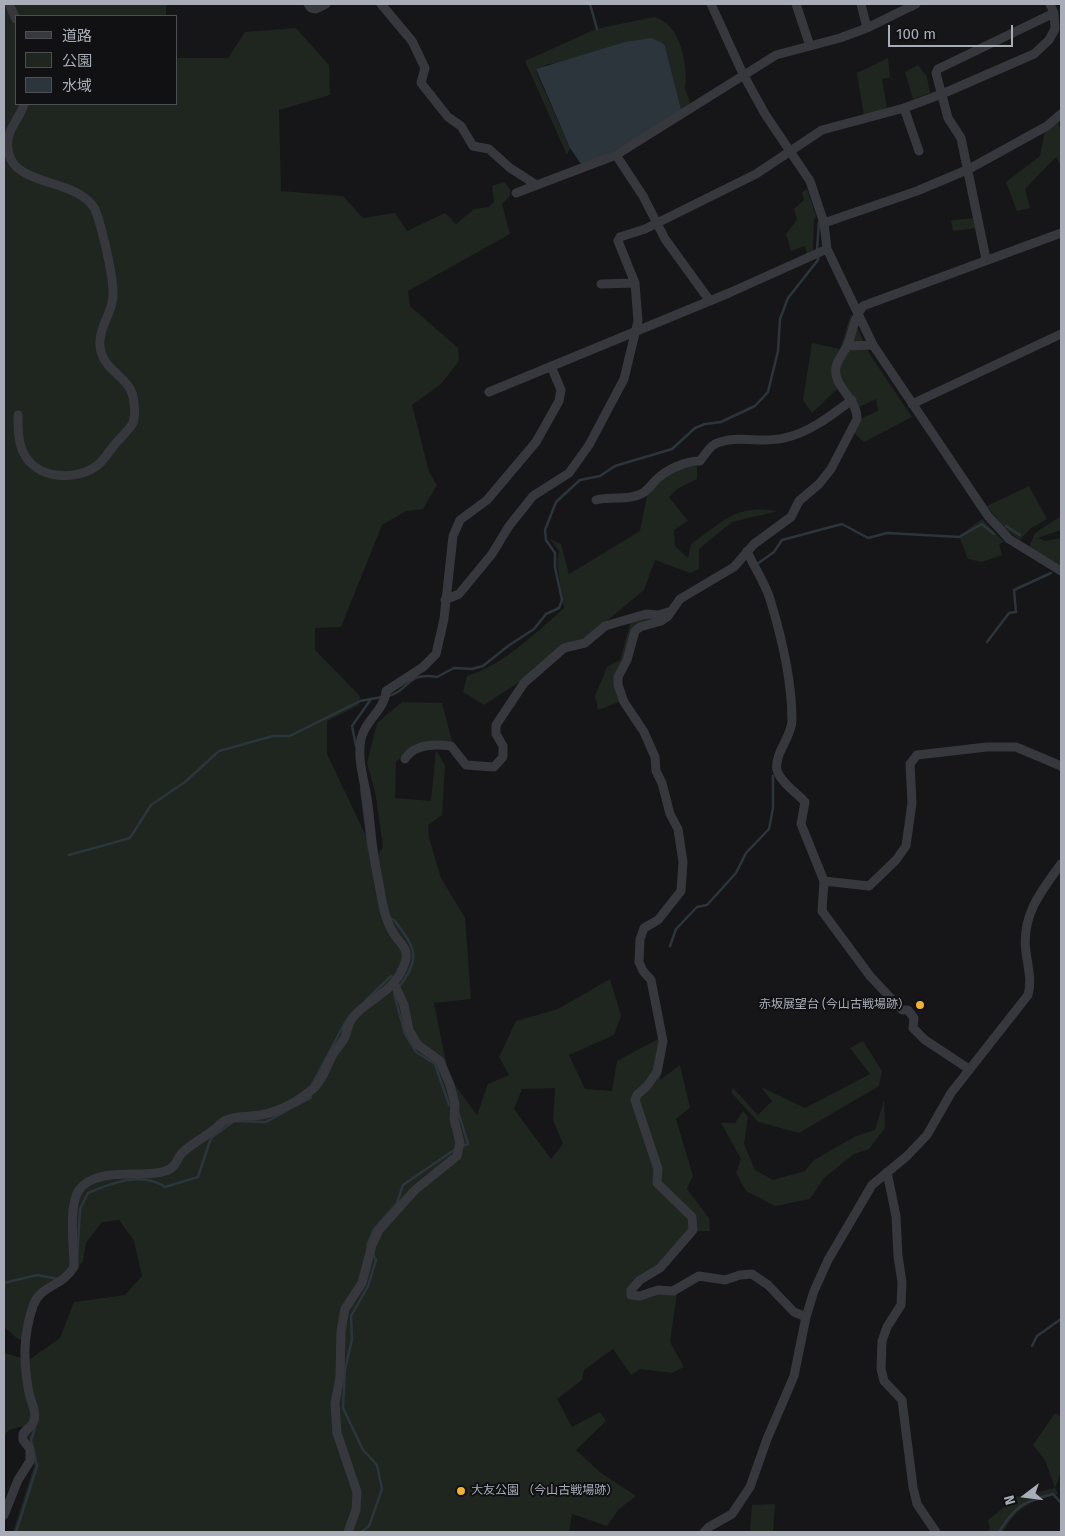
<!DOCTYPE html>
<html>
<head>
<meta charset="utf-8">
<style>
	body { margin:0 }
	#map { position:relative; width:1065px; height:1536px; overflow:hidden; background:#161618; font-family:"Fira Sans","Noto Sans JP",sans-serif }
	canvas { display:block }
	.frame { position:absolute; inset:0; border:5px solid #a8adb8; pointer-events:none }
	.legend { position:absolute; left:15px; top:15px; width:162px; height:90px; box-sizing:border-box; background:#111113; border:1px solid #4d4f55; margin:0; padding:6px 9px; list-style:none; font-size:15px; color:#a8adb8 }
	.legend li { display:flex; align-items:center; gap:10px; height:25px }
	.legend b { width:25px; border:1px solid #4d4f55 }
	.north { position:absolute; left:1000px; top:1471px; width:50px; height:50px; -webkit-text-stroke:4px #111113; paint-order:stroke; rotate:255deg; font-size:14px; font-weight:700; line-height:20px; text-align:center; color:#a8adb8 }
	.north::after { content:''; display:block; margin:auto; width:18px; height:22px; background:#a8adb8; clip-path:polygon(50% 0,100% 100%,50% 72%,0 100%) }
	.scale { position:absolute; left:888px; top:25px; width:125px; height:22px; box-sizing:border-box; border:2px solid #a8adb8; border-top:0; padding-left:6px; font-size:15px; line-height:18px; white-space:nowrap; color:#a8adb8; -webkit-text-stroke:4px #111113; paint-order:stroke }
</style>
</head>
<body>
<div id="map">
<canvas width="1065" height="1536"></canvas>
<div class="frame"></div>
<ul class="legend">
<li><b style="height:6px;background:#37383d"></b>道路</li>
<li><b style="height:14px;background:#1e261f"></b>公園</li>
<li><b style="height:14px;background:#2c353c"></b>水域</li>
</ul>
<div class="north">N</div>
<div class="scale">100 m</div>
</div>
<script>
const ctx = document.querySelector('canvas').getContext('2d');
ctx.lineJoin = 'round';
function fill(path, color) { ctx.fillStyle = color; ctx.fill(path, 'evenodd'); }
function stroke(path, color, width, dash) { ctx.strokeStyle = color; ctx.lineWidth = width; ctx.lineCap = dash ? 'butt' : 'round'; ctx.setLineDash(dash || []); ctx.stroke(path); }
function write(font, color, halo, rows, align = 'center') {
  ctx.font = font + ' "Fira Sans","Noto Sans JP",sans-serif'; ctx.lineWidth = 4; ctx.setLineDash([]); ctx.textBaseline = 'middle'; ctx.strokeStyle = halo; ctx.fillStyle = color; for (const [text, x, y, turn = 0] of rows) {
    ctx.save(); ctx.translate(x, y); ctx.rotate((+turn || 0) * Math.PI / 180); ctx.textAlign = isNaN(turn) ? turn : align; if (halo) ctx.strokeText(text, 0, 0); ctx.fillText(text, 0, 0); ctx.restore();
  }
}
fill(new Path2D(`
	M4,4H166V16H16V104H176V58H228L245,32L296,28L329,65L330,95L279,110L281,191L343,196L363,218L395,213L407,231L445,213L456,224L474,209L489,207L494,202L492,186L504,182L510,189V196L502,204L510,234L408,291L410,306L458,348L459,361L441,384L412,405L429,472L437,485L423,509L406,511L382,525L341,627L315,628V650L360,696L359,705L327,721V754L376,857L383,847L375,791L367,763L377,723L402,702L442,703L452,741C431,741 411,746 396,762L395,798L431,801L436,750L445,766L442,815L428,825L429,838L441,878L465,918L471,999L434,1003L449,1077L477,1115L488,1084L509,1075L499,1057L516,1021L558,1009L610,979L621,1016L614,1035L569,1055L585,1089L612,1091L617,1061L660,1038L666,1050L660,1080L680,1065L690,1108L676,1119L693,1176L687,1189L709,1218L710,1231H696L659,1266L627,1292L677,1293L670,1342L684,1367L672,1373L640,1369L631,1375L613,1349L584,1370L582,1380L557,1399L572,1427L600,1412L606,1421L576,1450L601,1473L636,1496L619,1509L607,1526L572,1514L569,1532H13L34,1466L32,1447L24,1426L9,1430L4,1435V1353L29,1360L60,1338L74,1302L125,1295L142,1276L134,1241L119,1220L102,1222L86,1243L83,1261L65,1284L41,1295L26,1340L18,1339L4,1327ZM555,1088L553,1120L563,1144L551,1159L514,1109L522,1089Z
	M654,17C679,24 685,55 686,79C686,83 684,87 686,91C687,96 690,101 692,106L682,113L665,46L549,64L536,69L537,74L570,148L567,155L525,61L596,29Z
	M888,58L890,78L882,79L887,108L864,116L857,73Z
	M918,65L927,77L930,93L913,99L905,72Z
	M1058,119L1059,127H1061V165L1056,157L1025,189L1030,208L1017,211L1006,182L1040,156L1045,131Z
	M807,189L816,216L814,221L813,250L807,254L805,246L791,251L786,234L797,220L794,209L804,200L802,192Z
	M976,218L978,228L953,231L951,220Z
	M851,314L869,353L912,417L864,442L853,432L862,418L878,411L876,399L859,407L838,388L812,413L803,400L812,343L840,349Z
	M689,463L697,467V479L677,489L669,497L688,521L674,530L675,546L688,558L691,544C724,521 735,504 778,511L732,522L699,549V569L690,573L655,560L644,590L585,639L565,644L519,682L484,705L463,692L467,676C503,665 536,633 564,608L557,563L559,551L550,539L561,544L569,574L640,531L648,491L660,479Z
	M1029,486L1047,519L1031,528L1020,540L1003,527L987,506Z
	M1061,516V530L1038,538L1045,541L1061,538V566L1029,547L1035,533Z
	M982,519L1004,542L999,544L1002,555L982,562L968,559L959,536Z
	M646,616L658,618L638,630L621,682L619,702L598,710L595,696L607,667L620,660L631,621Z
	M863,1041L882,1071L879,1086L799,1133L758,1122L731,1092L733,1088L758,1115L772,1101L761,1087L805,1108L870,1074L850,1048Z
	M884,1100L885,1128L869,1149L854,1154L824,1178L810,1199L775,1206L746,1191L736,1173L741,1159L721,1123H735L743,1111L748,1117L744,1144L755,1170L773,1180L805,1171L814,1160L856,1136L875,1130Z
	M1055,1413L1061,1416V1472L1055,1488L1058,1494C1029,1503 1018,1505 1003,1532H988L990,1528L988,1520L1017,1497L1055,1488L1045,1460L1033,1445Z
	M775,1504L773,1532H746L750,1531L752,1505Z`), '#1e261f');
fill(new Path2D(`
	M651,38L661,42L665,46L682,113L605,156L581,164L570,148L536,69L625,42Z`), '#2c353c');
stroke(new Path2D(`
	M590,4L597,29
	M817,250L819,222L822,220
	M1006,526L1020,535
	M757,564L774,552L782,540L842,524L868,538L887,533L959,537L982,524L994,534
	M987,642L1009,613L1016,612L1014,590L1051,573
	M387,696C410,692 405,671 437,677L454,668L472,669L483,666L508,646L534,629L546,614L559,608L562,600L555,567V553L546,540L545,530L556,502L580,480L600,476L615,466L672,449L695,428L705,424L721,422L755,406L768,392L778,351L780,319L788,298L818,260V256
	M356,746L352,726L371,699L382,697
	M361,788L369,850
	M69,855L130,838L151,805L185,782L219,751L273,736H290L360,701L371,699
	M390,918L394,920C415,948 422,956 399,987
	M670,946L676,929L697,907L707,905L736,873L746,853L769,829L773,808V776
	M396,992L394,994L405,1034L416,1052L435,1064L449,1105L452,1106
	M365,1001L391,976L395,978
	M311,1086L346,1021
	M295,1106L311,1098L310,1094
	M457,1108L468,1144L462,1146
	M369,1247L367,1245L374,1229L397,1203L403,1185L457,1148
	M77,1262L80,1209L88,1193C111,1183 142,1171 165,1187L198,1177L211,1138L234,1121L266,1122L288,1110
	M4,1283L37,1275L58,1279
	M1032,1346L1037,1336L1061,1319
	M16,1532L37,1466L31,1440L35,1428
	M361,1532L369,1526L382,1489L377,1465L363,1450L343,1408L345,1370L352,1339L351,1316L368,1286L376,1260L373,1254
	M999,1532C1016,1505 1023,1502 1053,1494L1061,1503`), '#2c353c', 2.5);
stroke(new Path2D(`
	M9,4L16,19
	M308,4L311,8L316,9L326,4
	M381,4L412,41L425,68L421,83L448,117L461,126L473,146L489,149L510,168L535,184
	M711,4L743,74L765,114L810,181L824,223L827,249L873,345L988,516L1009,539L1061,571
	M796,4L810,46
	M861,4L867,28
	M904,108L919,151
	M616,155L643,196L665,239L710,301
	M516,193L616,155L776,55L840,38L867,28L916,4
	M824,223L917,191L969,169L1047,126L1061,114
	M986,259L961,138L948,118L936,73L938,69L1054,13
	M601,284L635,283
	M847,346L873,345
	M489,392L729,293L827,249
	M912,404L1061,334
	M18,415C18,427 18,441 23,452C36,480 78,482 99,464C105,458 110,450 116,443C121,437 129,430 133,423C135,417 135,410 134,404C133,377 108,375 101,352C95,329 115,313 113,290C112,270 102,228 95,209C74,174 2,190 8,139C10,126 21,116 24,104
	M596,500C612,496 628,501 643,493C648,490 652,484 657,479C668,469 685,461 700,461C704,456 709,447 715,444C737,434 762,444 784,438C809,433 832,415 852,400
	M747,551C754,567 765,583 770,599C781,635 792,682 792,720C792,737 774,753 777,770C780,782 797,793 805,802L801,824L824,881L822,911L870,976L902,1010H908L914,1018L913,1028L925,1040L969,1069
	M445,600L459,594L492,554L509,526L533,496L569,473L589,445L624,379L638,321L635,283L618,241L620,237L645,229L756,174L822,130L904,108L942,94L1034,54L1049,40L1055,29L1054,13L1050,4
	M405,759C414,744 436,744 451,746L466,765L494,767L503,757V746L496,734V725L524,683L564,648L585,643L605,626L646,614L659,615L668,612
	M824,881L869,886L896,860L906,846L912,803L910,764L917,755L987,747H1016L1061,766
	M887,1172L896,1216L898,1256L902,1282L901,1305L887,1327L882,1341L881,1369L884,1381L902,1400L913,1487L917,1504L936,1532
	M806,1317L794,1312L768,1285L752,1274L740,1275L725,1280L699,1276L673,1291L658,1290L640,1296L631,1295V1290L640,1280L660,1268L693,1230L692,1217L657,1183L658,1169L635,1100L637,1095L647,1086L657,1072L663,1041L651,980L643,971L639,962L640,939L644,928L658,920L681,891L683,862L678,829L670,814L662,783L656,771L655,757L644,732L624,702L618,685V677L627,660L635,631L640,627L661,621L668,616L680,599L734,567L754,544L791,517L799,501L819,484L831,469L857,419C857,403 845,395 838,381C831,366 841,358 847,346C854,331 851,323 863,306L1061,233
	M4,1515L18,1480L30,1461V1449L23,1440V1434C25,1430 31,1427 33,1423C38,1414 31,1402 29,1393C23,1361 23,1336 33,1306C41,1284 61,1288 74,1267C74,1248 68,1206 79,1190C97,1164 149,1181 170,1169C177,1165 177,1158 182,1153C192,1143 206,1137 217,1127C220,1124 223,1121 226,1120C237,1115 250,1117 261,1115C281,1111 299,1101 314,1088C324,1078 327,1065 333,1054C337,1048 342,1043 345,1037C348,1029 348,1022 354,1016C372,996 396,992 405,962C410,949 400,944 394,934C383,918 381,893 377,873C371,848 371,823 367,798C364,779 357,759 361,739C365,720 385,710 386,691L423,667L436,654L444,619L453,536L460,520L487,500L536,442L559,401L561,390L551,366
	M348,1532L356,1510L357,1492L337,1433L335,1403L340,1377L341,1331L345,1309L362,1283L372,1245L379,1230L415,1190L457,1156L460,1143L454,1119L455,1104L450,1085L440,1061L418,1045L409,1030L404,1005L394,983
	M704,1532L709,1527L732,1514L750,1487L767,1439L794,1376L806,1317L814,1291L828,1260L872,1185L907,1156L927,1135L951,1093L1028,995C1032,980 1028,968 1026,952C1021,916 1041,891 1061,864`), '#37383d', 9);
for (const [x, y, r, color] of [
	[920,1005,5,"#f2b134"],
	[461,1491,5,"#f2b134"]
]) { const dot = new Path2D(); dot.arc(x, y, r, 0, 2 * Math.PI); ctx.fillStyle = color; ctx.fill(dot); stroke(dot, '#111113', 2); }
write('12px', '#a8adb8', '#111113', [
	["赤坂展望台 (今山古戦場跡）",910,1005],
	["大友公園 （今山古戦場跡）",471,1491,"left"]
], 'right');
</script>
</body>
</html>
